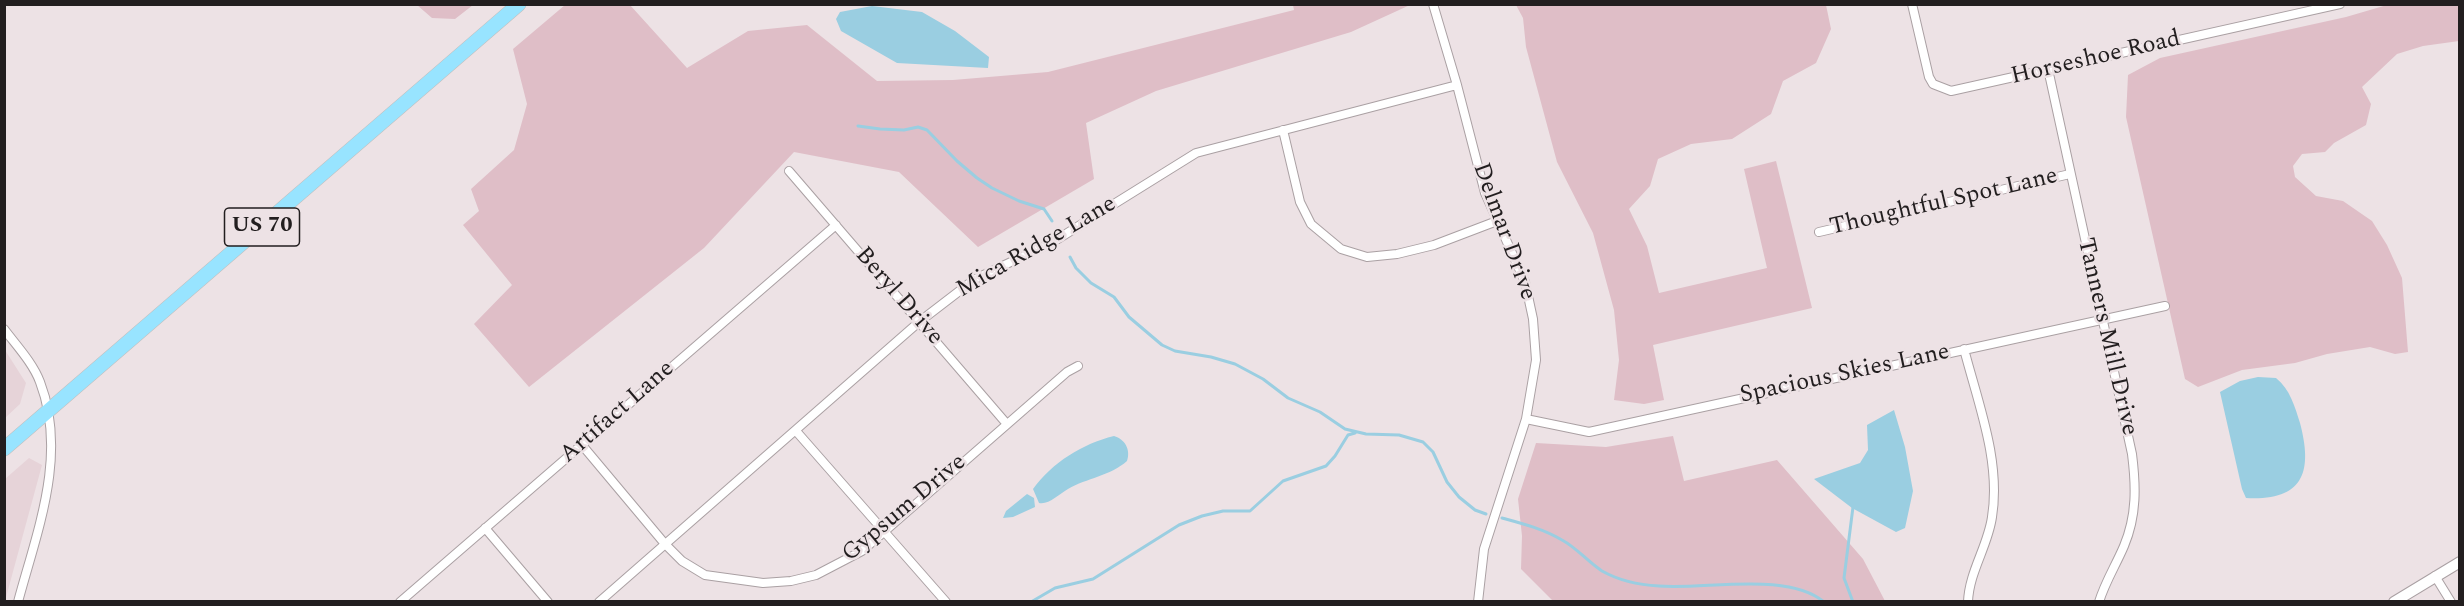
<!DOCTYPE html>
<html>
<head>
<meta charset="utf-8">
<style>
	body { margin:0 }
	#map { position:relative; width:2464px; height:606px; overflow:hidden; background:#ede2e5; font-family:Spectral,serif }
	canvas { display:block }
	.frame { position:absolute; inset:0; border:6px solid #221e1f; pointer-events:none }
</style>
</head>
<body>
<div id="map">
<canvas width="2464" height="606"></canvas>
<div class="frame"></div>
</div>
<script>
const ctx = document.querySelector('canvas').getContext('2d');
ctx.lineJoin = 'round';
function fill(path, color) { ctx.fillStyle = color; ctx.fill(path, 'evenodd'); }
function stroke(path, color, width, dash) { ctx.strokeStyle = color; ctx.lineWidth = width; ctx.lineCap = dash ? 'butt' : 'round'; ctx.setLineDash(dash || []); ctx.stroke(path); }
function write(font, color, halo, rows, align = 'center') {
  ctx.font = font + ' Spectral,serif'; ctx.lineWidth = 5; ctx.setLineDash([]); ctx.textBaseline = 'middle'; ctx.strokeStyle = halo; ctx.fillStyle = color; for (const [text, x, y, turn = 0] of rows) {
    ctx.save(); ctx.translate(x, y); ctx.rotate((+turn || 0) * Math.PI / 180); ctx.textAlign = isNaN(turn) ? turn : align; if (halo) ctx.strokeText(text, 0, 0); ctx.fillText(text, 0, 0); ctx.restore();
  }
}
fill(new Path2D(`
	M5,350L26,383L20,404L5,418Z
	M29,458L42,465L5,601V479Z`), '#e6d3d8');
fill(new Path2D(`
	M417,5H473L455,19L432,18Z
	M565,5H630L687,68L748,31L807,25L877,81L953,80L1048,72L1294,10L1293,5H1410L1351,32L1156,91L1086,123L1094,179L978,247L899,172L794,152L704,248L529,387L474,324L512,285L463,225L479,211L471,189L514,150L527,104L513,49Z
	M1516,5H1826L1831,29L1816,63L1783,81L1771,114L1732,139L1691,144L1658,159L1650,186L1629,209L1647,246L1659,293L1767,268L1744,169L1776,161L1812,308L1653,345L1664,400L1644,404L1614,400L1619,360L1614,310L1593,233L1557,162L1526,47L1523,18Z
	M2387,5H2459V41L2423,46L2397,54L2362,87L2371,104L2366,125L2334,143L2325,152L2302,154L2293,166L2295,177L2316,196L2343,201L2372,221L2387,245L2402,278L2408,352L2395,354L2370,347L2327,354L2295,363L2242,370L2198,387L2185,379L2126,117L2128,75L2160,58L2346,17Z
	M1673,436L1684,481L1777,460L1863,559L1885,601H1553L1521,569L1522,536L1518,499L1536,443L1606,447Z`), '#dfbec7');
fill(new Path2D(`
	M872,6L922,12L955,31L989,57L988,68L897,63L841,31L836,19L840,12Z
	M2258,377L2276,378C2290,389 2295,407 2300,423C2313,472 2304,501 2246,498L2242,489L2220,392L2240,381Z
	M1894,410L1905,447L1913,491L1905,528L1896,532L1852,508L1814,479L1860,463L1868,450L1867,425Z
	M1114,436C1125,439 1131,450 1127,461C1110,476 1087,478 1068,489C1059,494 1049,505 1039,503L1033,489C1053,462 1082,444 1114,436Z
	M1027,494L1034,498L1035,507L1013,517L1003,518L1006,511Z`), '#9acee1');
stroke(new Path2D(`
	M858,126L880,129L904,130L918,127L927,130L957,161L977,178L992,188L1019,201L1044,209L1052,221
	M1070,257L1076,268L1091,283L1114,297L1129,317L1162,345L1175,351L1211,357L1235,364L1263,379L1288,398L1320,412L1345,429L1366,434L1399,435L1423,442L1433,452L1447,482L1459,497L1475,510L1486,514
	M1853,507L1844,578L1853,602
	M1502,518C1524,524 1543,529 1562,540C1577,548 1588,562 1602,571C1618,580 1640,585 1659,586C1705,590 1787,571 1824,602
	M1031,602L1055,588L1093,579L1179,525L1202,516L1223,511H1250L1283,481L1326,466L1335,456L1348,435L1355,433`), '#9acee1', 3);
const minor = new Path2D(`
	M1433,4L1457,85L1485,193L1525,282L1533,319L1536,360L1526,419L1484,549L1478,602
	M1912,4L1929,77L1933,84L1951,91L2340,4
	M2048,69L2132,454C2136,486 2137,515 2124,546C2116,565 2105,582 2099,602
	M1283,130L1300,202L1311,224L1341,249L1367,257L1397,254L1434,245L1497,221
	M789,171L1006,423
	M1819,232L2070,174
	M4,329C16,345 33,363 40,382C68,455 37,531 18,602
	M1964,349C1978,403 2001,461 1992,517C1988,546 1969,572 1968,602
	M1526,419L1589,432L2165,306
	M796,431L946,602
	M582,445L665,544L682,561L705,575L763,583L791,581L816,575L862,551L1067,372L1078,366
	M485,528L548,602
	M2435,576L2451,602
	M400,602L836,225
	M599,602L919,322L975,279L1053,242L1196,153L1457,85`);
const tertiary = new Path2D(`
	M2394,602L2460,562`);
const trunk = new Path2D(`
	M4,449L519,4`);
stroke(minor, '#aaa0a3', 10);
stroke(tertiary, '#aaa0a3', 12);
stroke(trunk, '#c1c0c0', 15);
stroke(minor, '#fff', 8);
stroke(tertiary, '#fff', 10);
stroke(trunk, '#98e4ff', 14);
for (const [x, y, w] of [
	[262,227,75]
]) { const box = new Path2D(); box.roundRect(x - w / 2, y - 19, w, 38, 4.5); ctx.fillStyle = '#ede2e5'; ctx.fill(box); stroke(box, '#221e1f', 1.5); }
write('bold 22px', '#221e1f', null, [
	["US 70",262,227]
]);
write('24px', '#221e1f', '#ede2e5', [
	["Horseshoe Road",2096,59,-13],
	["Thoughtful Spot Lane",1944,203,-13],
	["Delmar Drive",1503,232,70],
	["Mica Ridge Lane",1037,248,-30],
	["Beryl Drive",898,297,49],
	["Tanners Mill Drive",2106,337,77],
	["Spacious Skies Lane",1845,375,-12],
	["Artifact Lane",618,413,-41],
	["Gypsum Drive",905,509,-40]
]);
</script>
</body>
</html>
